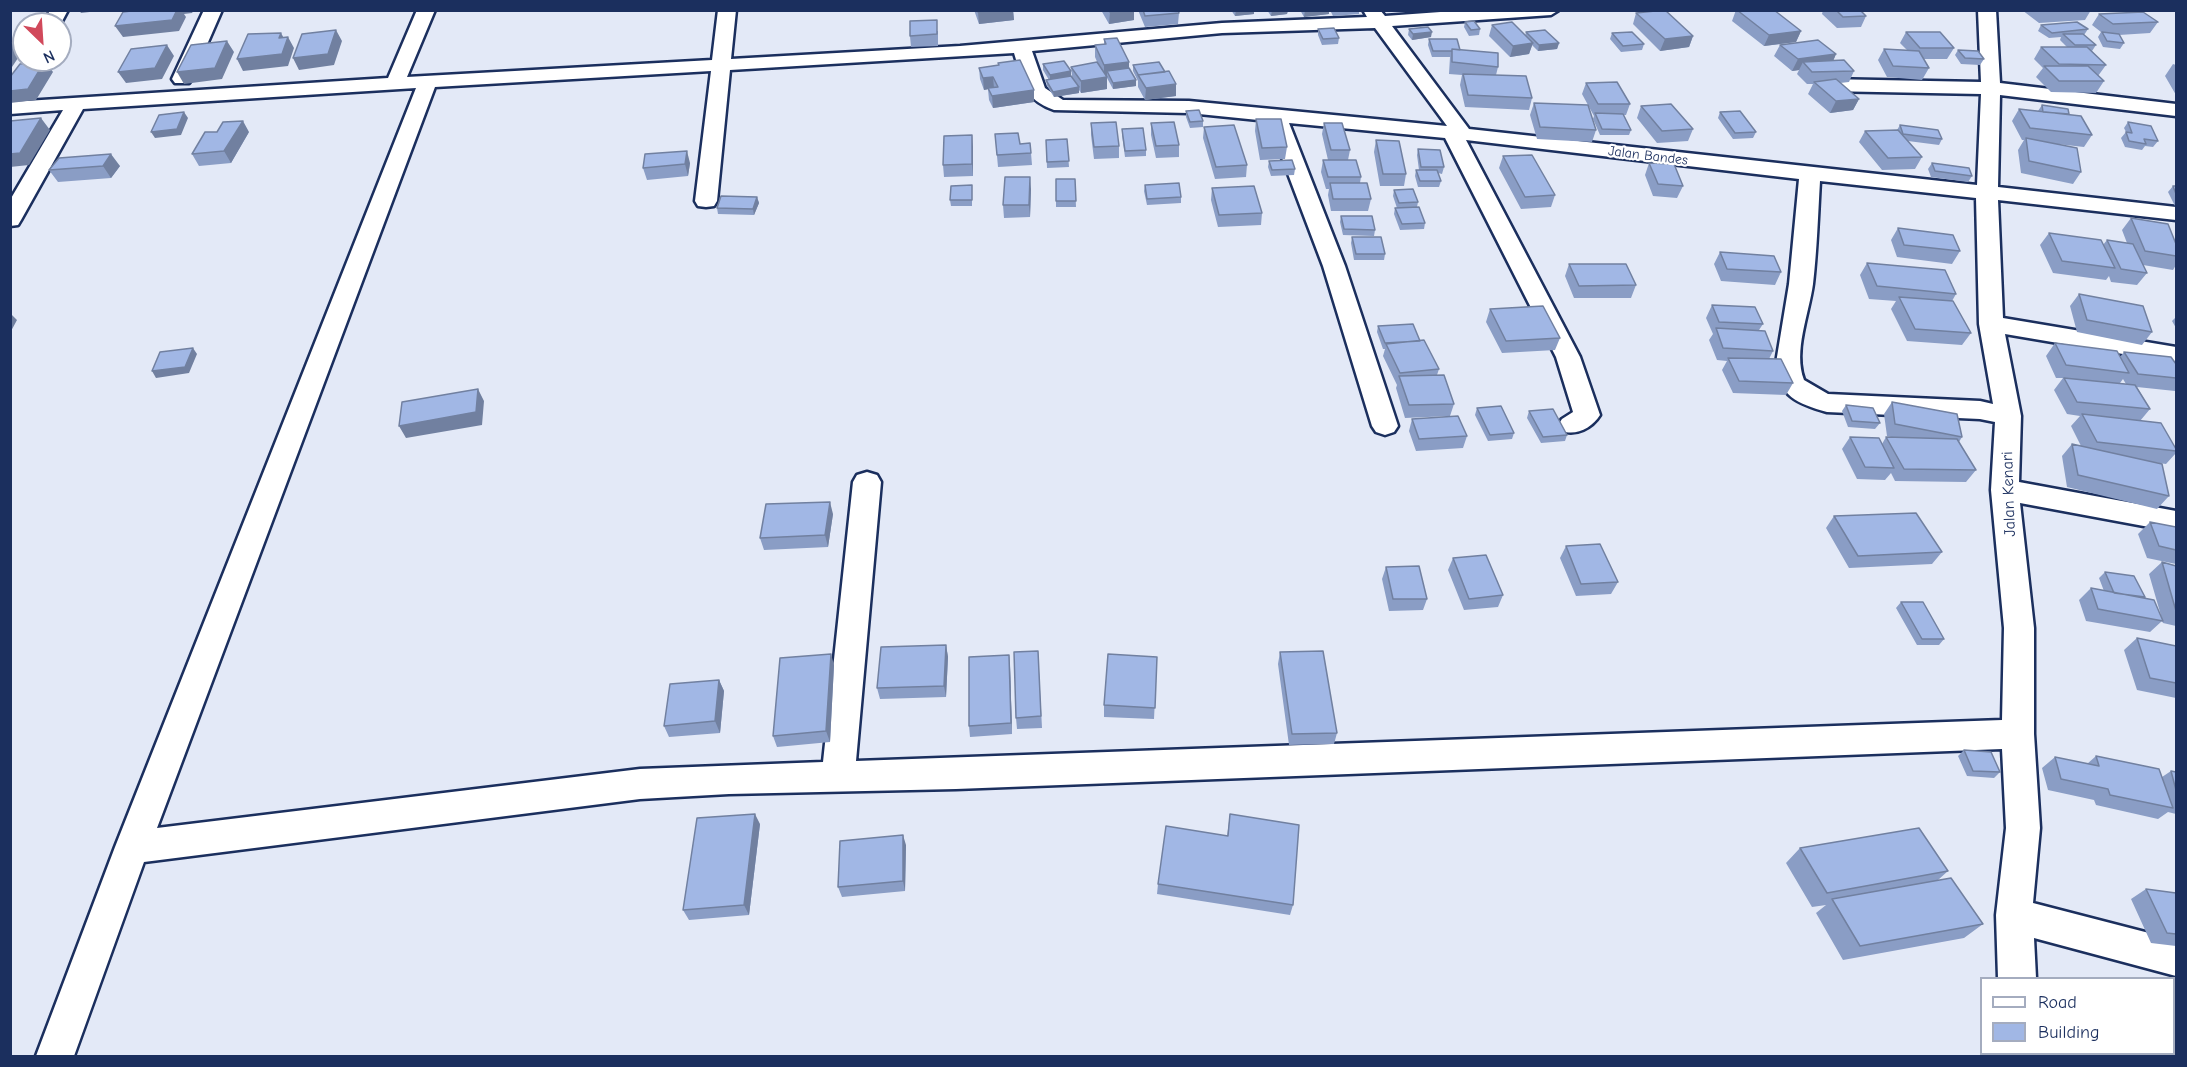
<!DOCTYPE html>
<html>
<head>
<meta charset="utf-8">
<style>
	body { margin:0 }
	#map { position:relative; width:2187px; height:1067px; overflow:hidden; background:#e3e9f7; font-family:"Comic Neue",sans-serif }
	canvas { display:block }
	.frame { position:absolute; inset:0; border:12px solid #1b2f5e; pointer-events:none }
	.legend { position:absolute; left:1980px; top:977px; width:195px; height:78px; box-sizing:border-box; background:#fff; border:2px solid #a4acbf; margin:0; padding:8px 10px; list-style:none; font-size:18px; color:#1b2f5e }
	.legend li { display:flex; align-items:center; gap:12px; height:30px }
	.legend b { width:30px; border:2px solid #a4acbf }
	.north { position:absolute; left:12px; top:12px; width:60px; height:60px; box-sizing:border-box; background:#fff; border:2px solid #a4acbf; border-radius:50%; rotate:155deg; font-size:16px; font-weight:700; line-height:24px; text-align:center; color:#1b2f5e }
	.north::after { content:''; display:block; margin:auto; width:21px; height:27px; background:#d1495b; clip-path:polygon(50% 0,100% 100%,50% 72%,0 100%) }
</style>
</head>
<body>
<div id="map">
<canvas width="2187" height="1067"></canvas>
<div class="frame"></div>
<ul class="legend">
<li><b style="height:8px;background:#fff"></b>Road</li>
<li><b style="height:16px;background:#a1b7e5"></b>Building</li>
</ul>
<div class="north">N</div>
</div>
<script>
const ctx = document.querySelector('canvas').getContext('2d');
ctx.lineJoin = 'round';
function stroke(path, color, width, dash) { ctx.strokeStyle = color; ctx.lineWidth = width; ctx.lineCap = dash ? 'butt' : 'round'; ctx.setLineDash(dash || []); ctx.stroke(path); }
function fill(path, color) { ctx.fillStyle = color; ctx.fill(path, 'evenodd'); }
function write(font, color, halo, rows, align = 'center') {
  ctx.font = font + ' "Comic Neue",sans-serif'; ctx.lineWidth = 4.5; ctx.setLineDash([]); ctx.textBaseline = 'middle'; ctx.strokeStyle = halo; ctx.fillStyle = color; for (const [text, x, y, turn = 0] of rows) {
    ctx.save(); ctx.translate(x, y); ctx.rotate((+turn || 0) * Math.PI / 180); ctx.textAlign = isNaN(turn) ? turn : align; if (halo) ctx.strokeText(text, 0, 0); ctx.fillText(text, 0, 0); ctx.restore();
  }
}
const minor = new Path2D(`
	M50,10H68L60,25L43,24Z
	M204,10H222L192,79L189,83H175L172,79Z
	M417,10H435L407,77L712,60L718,10H736L731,59L960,46L1222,23L1367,17L1363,10H1380L1385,16L1468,10H1559L1551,15L1392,26L1469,129L1977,185L1981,94L1826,91L1819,89L1816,85L1819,81L1826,79L1981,82L1978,10H1996L2000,83L2176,104V116L2000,95L1998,187L2176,207V220L1998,200L2003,318L2176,347V363L2005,334L2021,416L2019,482L2176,511V532L2020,503L2034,628V734L2040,828L2033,903L2176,940V976L2034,938L2036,978H1998L1996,915L2006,828L2002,749L956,789L729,794L640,799L144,862L74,1056H36L115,847L416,88L83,109L21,220L18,225L10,226V200L63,110L10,114V102L388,78ZM1375,28L1447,126L1189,101L1063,100L1045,88L1032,51L1222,33ZM1014,53C1023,81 1023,99 1054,110L1189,113L1268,121L1323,266L1372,426L1376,432L1385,435L1394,432L1398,426L1345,266L1289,123L1445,138L1556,357L1573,412L1562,419L1558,425L1562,431C1576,436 1592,428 1600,415L1580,357L1466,140L1799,179L1789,284L1776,363C1778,396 1798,404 1827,412L1980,419L1995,422L1991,490L2004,628L2002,720L856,761L881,482L877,475L867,472L857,475L853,482L823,762L640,769L157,828L435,87L711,71L695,201L698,206L706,207L714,206L717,201L730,70ZM1820,181L1976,198L1979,324L1993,404L1980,401L1828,394L1804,380C1793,351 1809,314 1813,284C1817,250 1818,215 1820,181Z
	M1996,1054H2036L2035,1056H1996Z`);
stroke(minor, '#1b2f5e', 5);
fill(minor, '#fff');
fill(new Path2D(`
	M974,10H1013L1014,20L979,24Z
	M1101,10H1134V20L1109,24Z
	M1138,10H1178L1179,13L1178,24L1145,27Z
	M1231,10H1254V14L1235,16Z
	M1267,10H1288L1287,14L1271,16Z
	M1300,10H1329V14L1304,17Z
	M1330,10H1359V14L1333,16Z
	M1736,10L1801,31L1796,42L1764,46L1732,21Z
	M1823,10H1860L1866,16L1861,27L1837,28L1822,14Z
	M2022,10H2091L2085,20L2039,23Z
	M1636,13L1693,36L1689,47L1660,51L1633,24Z
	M2099,14L2158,22L2150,33L2119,35L2124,43L2120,49L2103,47L2098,37L2101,32L2092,25Z
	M1465,22L1480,29L1479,35L1469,36L1464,27Z
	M1492,25L1525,36L1526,32L1559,43L1557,49L1538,51L1532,45L1529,54L1510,57L1489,36Z
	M2041,25L2088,29L2084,35L2096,45L2092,51L2106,65L2098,76L2104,81L2096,93L2051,92L2036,77L2043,68L2034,59L2041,47H2067L2060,40L2061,37L2049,38L2038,31Z
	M1318,29L1339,38L1338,44L1322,45L1318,35Z
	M1409,29L1431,37L1412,40L1408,35Z
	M938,31V46L911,47L910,36Z
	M1906,32L1954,48L1947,59H1923L1929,68L1922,80L1887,77L1878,60L1884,49L1907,50L1900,43Z
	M1612,33L1644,44L1642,50L1621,52L1610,39Z
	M1104,39L1129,68L1136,86L1113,89L1107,78V89L1081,93L1079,90V93L1054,97L1047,86L1046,80H1049L1043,70V64L1072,76L1071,67L1098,64L1095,57V45L1104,44Z
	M1429,39L1460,50L1498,67L1496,75L1532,98L1529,110L1465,107L1460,85L1462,75L1449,74L1450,57H1432L1428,45Z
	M1780,45L1836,54L1833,61L1854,71L1849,82L1840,83L1859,99L1853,110L1830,113L1808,94L1813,84H1807L1797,74L1799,70L1792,71L1774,56Z
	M1958,50L1984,59L1980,65L1961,64L1955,55Z
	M998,63L1034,90V102L993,108L989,100L988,89L984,90L980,79L979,68L998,65Z
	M2173,64L2176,65V95L2165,76Z
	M1133,65L1176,96L1145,100L1138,87V81L1133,71Z
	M1586,83L1630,104L1626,115H1624L1631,130L1629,135H1600L1593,119L1594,116L1582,94Z
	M1534,103L1596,130L1592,142L1537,139L1530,115Z
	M2042,105L2069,114L2092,135L2084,147L2057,144L2081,172L2073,184L2021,173L2018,150L2024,140H2022L2012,121L2019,109L2038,111Z
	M1641,106L1693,129L1688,141L1657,143L1637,118Z
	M1186,111L1203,121V127L1190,128L1186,117Z
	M1720,112L1756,132L1753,138L1733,139L1718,118Z
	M1256,119L1287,147L1285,159L1260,160L1255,131Z
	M2128,122L2158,141L2153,147L2145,146L2142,150L2125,147L2121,138L2126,132L2124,128Z
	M1091,123L1119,146V158L1094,159L1091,135Z
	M1151,123L1179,145V157L1156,158L1151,135Z
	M1324,123L1350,150L1348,160L1361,177L1360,183L1371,199L1368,211H1331L1328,195L1329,189H1326L1321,172L1323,160H1328L1322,134Z
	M1900,125L1942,139L1939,145L1908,141L1922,157L1915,169L1882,170L1859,142L1865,131L1897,130Z
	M1204,127L1247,165L1246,177L1215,179L1203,138Z
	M1122,129L1146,150V156L1125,157L1122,135Z
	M249,132L231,163L199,166L192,154Z
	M995,134L1020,144L1031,153L1032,165L998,167Z
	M1067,139L1069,167L1047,168L1046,140Z
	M1376,140L1406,174L1404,186H1380L1374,152Z
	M973,147V176L944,177L943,165Z
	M1418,149L1444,167L1442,174L1438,173L1441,181L1439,187H1418L1415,176L1416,170H1419L1417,155Z
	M1503,156L1555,195L1551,207L1521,209L1499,168Z
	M59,158L120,166L111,178L58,182L49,170Z
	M1269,161L1295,169L1294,175L1271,176L1268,167Z
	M690,163L688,176L647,180L643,168Z
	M1649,163L1683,186L1677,198L1653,196L1645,175Z
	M1932,163L1972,176L1968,182L1931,177L1928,169Z
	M1056,179H1075L1076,207H1056Z
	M972,185V206H951L950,200Z
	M1145,185L1181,197V203L1147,205L1144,191Z
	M2173,186H2176V208L2168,192Z
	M1212,188L1262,213L1261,225L1218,227L1211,200Z
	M1031,189L1030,217L1004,218L1003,205Z
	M1394,190L1418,202L1417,207L1425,223L1424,229L1400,230L1394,214L1395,208H1397L1393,196Z
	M757,197L759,203L754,215L718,214L717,208Z
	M1341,216L1375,230L1374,236L1343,235L1340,222Z
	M2131,218L2176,244V265L2173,270L2143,265L2147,273L2137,285L2111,282L2109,276L2106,280L2053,273L2040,245L2049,233L2103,245L2107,240L2127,243L2122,230Z
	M1898,228L1960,251L1952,264L1897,257L1891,240Z
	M1352,237L1385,254L1384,260H1354L1351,243Z
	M1720,252L1781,272L1775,285L1721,281L1714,264Z
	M1867,263L1956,294L1952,301L1971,333L1962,345L1907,341L1891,309L1896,301L1869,299L1860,275Z
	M1569,264L1636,285L1631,298H1574L1565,276Z
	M2079,294L2152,332L2142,345L2077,332L2070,306Z
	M1712,305L1763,324L1759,330L1773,351L1769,359L1793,383L1786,395L1733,393L1722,370L1727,361L1717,360L1709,340L1713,334L1706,318Z
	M1490,309L1560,338L1555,350L1502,353L1486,322Z
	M2176,317V328L2172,321Z
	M1378,326L1420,341L1439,369L1437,375L1454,404L1450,416L1405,418L1396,388L1397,385L1383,356L1385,349H1383L1377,332Z
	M2055,343L2120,357L2124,352L2176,364V389L2175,391L2137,387L2150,409L2140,421L2176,449V453L2166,464L2152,462L2169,496L2157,509L2067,487L2062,456L2072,444L2081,446L2071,426L2080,416L2067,414L2054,390L2063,378H2056L2046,356ZM2123,379L2126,384L2120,383Z
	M1892,402L1962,437L1959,442L1976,470L1966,482L1895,481L1891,473L1885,480L1857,479L1842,449L1850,437L1882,444L1886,437H1891L1887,436L1884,414Z
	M1846,405L1880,423L1875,429L1848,427L1842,411Z
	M1477,408L1514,433L1512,439L1488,441L1475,415Z
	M1529,411L1567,435L1565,441L1541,443L1527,418Z
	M1412,419L1467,436L1463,448L1416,451L1409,431Z
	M833,514L828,547L764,550L760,538Z
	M1834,516L1942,552L1932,564L1849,568L1826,528Z
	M2150,522L2176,527V564L2147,558L2138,534Z
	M1566,546L1618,582L1611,594L1576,596L1560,558Z
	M1453,558L1503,595L1498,607L1464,610L1448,570Z
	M2162,562L2176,566V626L2163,623L2162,621L2150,632L2086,621L2079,600L2091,588L2104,591L2099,578L2105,572L2145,597L2162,619L2149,574Z
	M1386,567L1427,599L1423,610L1389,611L1382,579Z
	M1901,602L1944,639L1939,645H1917L1896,608Z
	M2137,638L2176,646V698L2137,690L2124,650Z
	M946,645L948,657L946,697L880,699L877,688Z
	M1038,651L1042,728L1017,729L1016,718Z
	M1280,652L1337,733L1334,744L1289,745L1278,664Z
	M1157,657L1154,719L1104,717V705Z
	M834,665L830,742L777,747L773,736Z
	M1010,666L1012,734L970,737L969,726Z
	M719,680L724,691L720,733L669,737L664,726Z
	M1964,750L2000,772L1994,778L1967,776L1958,756Z
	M2096,756L2162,777L2171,771L2176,772V814L2168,812L2158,819L2096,805L2094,800L2048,790L2042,768L2055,757L2087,764Z
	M1230,814L1293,905L1290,915L1157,894L1158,884L1227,836Z
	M760,824L749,915L689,920L683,910Z
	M906,845L905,891L842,897L838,887Z
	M1800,848L1948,871L1938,880L1983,924L1964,938L1843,960L1816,913L1826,905L1812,907L1786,863Z
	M2146,889L2176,893V946L2151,943L2131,899Z
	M2037,1053H2098L2108,1056H2037Z`), '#8a9dc5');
fill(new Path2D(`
	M79,10H107L81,13Z
	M129,10H194L192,13L184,14L186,17L179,31L123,37L115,26L135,20Z
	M995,10H1013L1014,20L979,24L978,12Z
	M1122,10H1134V20L1109,24L1110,12Z
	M1236,10H1254V14L1235,16Z
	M1272,10H1288L1287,14L1271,16Z
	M1305,10H1329V14L1304,17Z
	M336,30L342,41L334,65L299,70L293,58Z
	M1801,31L1796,42L1764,46L1769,35Z
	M1432,32L1431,37L1412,40L1413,34Z
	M281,33L286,42L288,37L294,48L288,66L243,71L237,59L279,38Z
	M1693,36L1689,47L1660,51L1665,39Z
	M227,41L234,52L222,79L184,84L177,72Z
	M12,43L20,55L10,70V46Z
	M1533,43L1529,54L1510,57L1513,46Z
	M1559,43L1557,49L1538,51L1539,45Z
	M167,45L174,56L162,79L126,83L118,72Z
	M1836,54L1831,66L1803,62L1799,70L1792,71L1798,59Z
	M45,61L53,72L36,100L10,103V91Z
	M1129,62V74L1107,71V76H1104V65Z
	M1071,71V77L1050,81V75Z
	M993,77L994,88L984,90L983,78Z
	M1107,77V89L1081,93V81Z
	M1136,80V86L1113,89V83Z
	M1176,84V96L1145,100L1146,88Z
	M1079,87V93L1054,97L1053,92Z
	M1034,90V102L993,108L992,96Z
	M1859,99L1853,110L1830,113L1836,101Z
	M184,112L188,118L181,135L155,138L151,132Z
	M41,118L50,130L29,165L10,167V154Z
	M243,121L249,132L231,163L224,151Z
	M972,135L973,147V176L972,164Z
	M687,151L690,163L688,176L685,164Z
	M111,154L120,166L111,178L103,166Z
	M1030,177L1031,189L1030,217L1029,205Z
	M757,197L759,203L754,215L753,209Z
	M10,313L17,320L10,333Z
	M193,348L197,354L189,373L156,378L152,371Z
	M478,389L484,401L482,425L406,438L399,426Z
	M830,502L833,514L828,547L825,535Z
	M946,645L948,657L946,697L944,686Z
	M831,654L834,665L830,742L826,731Z
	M1009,655L1010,666L1012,734L1011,723Z
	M719,680L724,691L720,733L715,721Z
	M755,814L760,824L749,915L744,905Z
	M903,835L906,845L905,891L903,881Z`), '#7180a0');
const building = new Path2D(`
	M139,10H177L172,20L115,26L123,12Z
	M978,10H995L978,12Z
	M1108,10H1122L1110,12Z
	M1143,10H1178L1179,13L1145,16Z
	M1665,10L1693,36L1665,39L1636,13Z
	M1737,10H1774L1801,31L1769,35Z
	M1836,10H1860L1866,16L1843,17Z
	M2143,12L2158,22L2113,24L2099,14Z
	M937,20V34L910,36V21Z
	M1474,21L1480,29L1471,30L1465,22Z
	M1512,22L1533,43L1513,46L1492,25Z
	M2077,22L2088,29L2052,33L2041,25Z
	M1428,27L1432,32L1413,34L1409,29Z
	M1334,28L1339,38L1323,39L1318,29Z
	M336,30L328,54L293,58L302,34Z
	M1545,30L1559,43L1539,45L1526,32Z
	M1632,32L1644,44L1623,46L1612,33Z
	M1906,32H1940L1954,48H1920Z
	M2102,32L2119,34L2124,43L2107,41Z
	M281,33L279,38L288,37L282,54L237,59L248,34Z
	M2063,34H2083L2096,45H2075Z
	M1117,38L1129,62L1104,65L1095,45L1106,44L1104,39Z
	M1429,39H1457L1460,50L1452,49V51H1433Z
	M1818,40L1836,54L1798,59L1780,45Z
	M227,41L215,68L177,72L191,45Z
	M167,45L155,68L118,72L131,49Z
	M2041,47H2087L2106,65L2059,64Z
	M1452,49L1498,53V67L1452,62Z
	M1884,49L1919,51L1929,68L1893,66Z
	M1958,50L1978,51L1984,59L1965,58Z
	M1020,60L1034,90L992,96L988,88L998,87L993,77L983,78L979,68L999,65L998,63Z
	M1844,60L1854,71L1812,72L1803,62Z
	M45,61L28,89L10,91V77L20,64Z
	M1064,61L1071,71L1050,75L1043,64Z
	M1097,62L1107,77L1081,81L1071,67Z
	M1159,62L1165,72L1138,75L1140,78L1133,65Z
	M2044,66H2088L2104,81H2059Z
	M1129,68L1136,80L1113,83L1107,71Z
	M1169,71L1176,84L1146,88L1138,75Z
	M1463,74L1526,76L1532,98L1468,95Z
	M1071,76L1079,87L1053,92L1046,80Z
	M1836,79L1859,99L1836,101L1814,82Z
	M1617,82L1630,104H1598L1586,83Z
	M1534,103L1588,105L1596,130L1540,127Z
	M1671,104L1693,129L1662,131L1641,106Z
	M2042,105L2068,109L2069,114L2043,112Z
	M2019,109L2081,116L2092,135L2030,128Z
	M1199,110L1203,121L1190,122L1186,111Z
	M1740,111L1756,132L1735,133L1720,112Z
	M184,112L177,129L151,132L159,115Z
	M1595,113L1623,114L1631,130L1602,129Z
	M41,118L20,153L10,154V121Z
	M1256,119H1281L1287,147L1262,148Z
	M243,121L224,151L192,154L205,132H217L223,122Z
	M1116,122L1119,146L1094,147L1091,123Z
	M1174,122L1179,145L1156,146L1151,123Z
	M2128,122L2151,126L2158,141L2144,139L2146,144L2129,141L2126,132L2132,133Z
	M1324,123H1342L1350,150H1331Z
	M1234,125L1247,165L1216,167L1204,127Z
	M1900,125L1938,130L1942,139L1903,134Z
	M1143,128L1146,150L1125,151L1122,129Z
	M1898,130L1922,157L1888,158L1865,131Z
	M1018,133L1020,144L1030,143L1031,153L997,155L995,134Z
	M972,135V164L943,165L944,136Z
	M2026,138L2077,148L2081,172L2029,161Z
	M1067,139L1069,161L1047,162L1046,140Z
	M1376,140L1399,141L1406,174H1383Z
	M1418,149L1440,150L1444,167H1421Z
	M687,151L685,164L643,168L645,154Z
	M111,154L103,166L49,170L59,158Z
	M1532,155L1555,195L1525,197L1503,156Z
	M1292,160L1295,169L1272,170L1269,161Z
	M1323,160H1356L1361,177H1328Z
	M1649,163L1674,164L1683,186L1658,184Z
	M1932,163L1969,168L1972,176L1935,171Z
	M1416,170H1437L1441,181H1420Z
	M1005,177H1030L1029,205H1003Z
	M1056,179H1075L1076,201H1056Z
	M1179,183L1181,197L1147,199L1145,185Z
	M1330,183H1367L1371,199H1333Z
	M972,185V200H950L951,186Z
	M1254,186L1262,213L1219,215L1212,188Z
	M2173,186H2176V194Z
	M1413,189L1418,202L1399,203L1394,190Z
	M721,196L757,197L753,209L717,208Z
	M1419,207L1425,223L1402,224L1395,208Z
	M1341,216H1372L1375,230L1344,229Z
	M2131,218L2168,224L2176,244V256L2145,251Z
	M1898,228L1953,235L1960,251L1904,245Z
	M2049,233L2101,240L2115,268L2062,261Z
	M1352,237H1381L1385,254H1356Z
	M2107,240L2133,244L2147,273L2121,269Z
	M1720,252L1774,256L1781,272L1727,269Z
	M1867,263L1945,270L1956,294L1877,286Z
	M1569,264H1626L1636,285L1579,286Z
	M2079,294L2143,306L2152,332L2087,320Z
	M1899,297L1953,301L1971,333L1915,329Z
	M1712,305L1755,307L1763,324L1719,322Z
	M1543,306L1560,338L1506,341L1490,309Z
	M1413,324L1420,341L1385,343L1378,326Z
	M1716,328L1765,331L1773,351L1723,348Z
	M1424,340L1439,369L1400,373L1386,344Z
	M2055,343L2117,351L2129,373L2066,365Z
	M193,348L185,367L152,371L160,352Z
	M2124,352L2171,357L2176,364V378L2138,374Z
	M1728,358L1781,359L1793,383L1739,381Z
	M1444,375L1454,404L1409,405L1399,376Z
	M2064,378L2135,385L2150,409L2077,402Z
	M478,389L476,412L399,426L402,402Z
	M1892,402L1957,414L1962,437L1895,424Z
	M1846,405L1873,408L1880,423L1852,421Z
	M1501,406L1514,433L1490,435L1477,408Z
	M1553,409L1567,435L1543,437L1529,411Z
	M2082,414L2161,423L2176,449V451L2097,442Z
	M1458,416L1467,436L1419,439L1412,419Z
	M1850,437L1879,438L1894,468L1865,467Z
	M1886,437L1957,439L1976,470L1904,469Z
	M2072,444L2162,464L2169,496L2078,475Z
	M830,502L825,535L760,538L766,504Z
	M1916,513L1942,552L1858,556L1834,516Z
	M2150,522L2176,527V550L2159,546Z
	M1600,544L1618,582L1581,584L1566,546Z
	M1486,555L1503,595L1469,599L1453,558Z
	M2162,562L2176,566V611Z
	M1419,566L1427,599H1393L1386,567Z
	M2105,572L2134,576L2145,597L2114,593Z
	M2091,588L2154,600L2163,621L2098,609Z
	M1901,602H1923L1944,639H1922Z
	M2137,638L2176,646V683L2150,678Z
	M946,645L944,686L877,688L881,647Z
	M1038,651L1041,716L1016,718L1014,652Z
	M1323,651L1337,733L1292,734L1280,652Z
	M831,654L826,731L773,736L780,658Z
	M1108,654L1157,657L1155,708L1104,705Z
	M1009,655L1011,723L969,726V657Z
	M719,680L715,721L664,726L670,684Z
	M1964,750L1991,752L2000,772L1973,771Z
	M2096,756L2159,769L2173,808L2110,795L2108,789L2061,779L2055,757L2099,766Z
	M2171,771L2176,772V790Z
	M755,814L744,905L683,910L697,818Z
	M1230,814L1299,825L1293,905L1158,884L1166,826L1228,836Z
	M1919,828L1948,871L1827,893L1800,848Z
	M903,835V881L838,887L840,841Z
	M1951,878L1983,924L1860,946L1832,899Z
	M2146,889L2176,893V934L2167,933Z
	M2053,1053H2098L2108,1056H2054Z`);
fill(building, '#a1b7e5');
stroke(building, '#7180a0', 1.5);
write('14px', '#1b2f5e', '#fff', [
	["Jalan Bandes",1648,156,7]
]);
write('16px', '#1b2f5e', '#fff', [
	["Jalan Kenari",2009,494,-92]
]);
</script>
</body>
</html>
